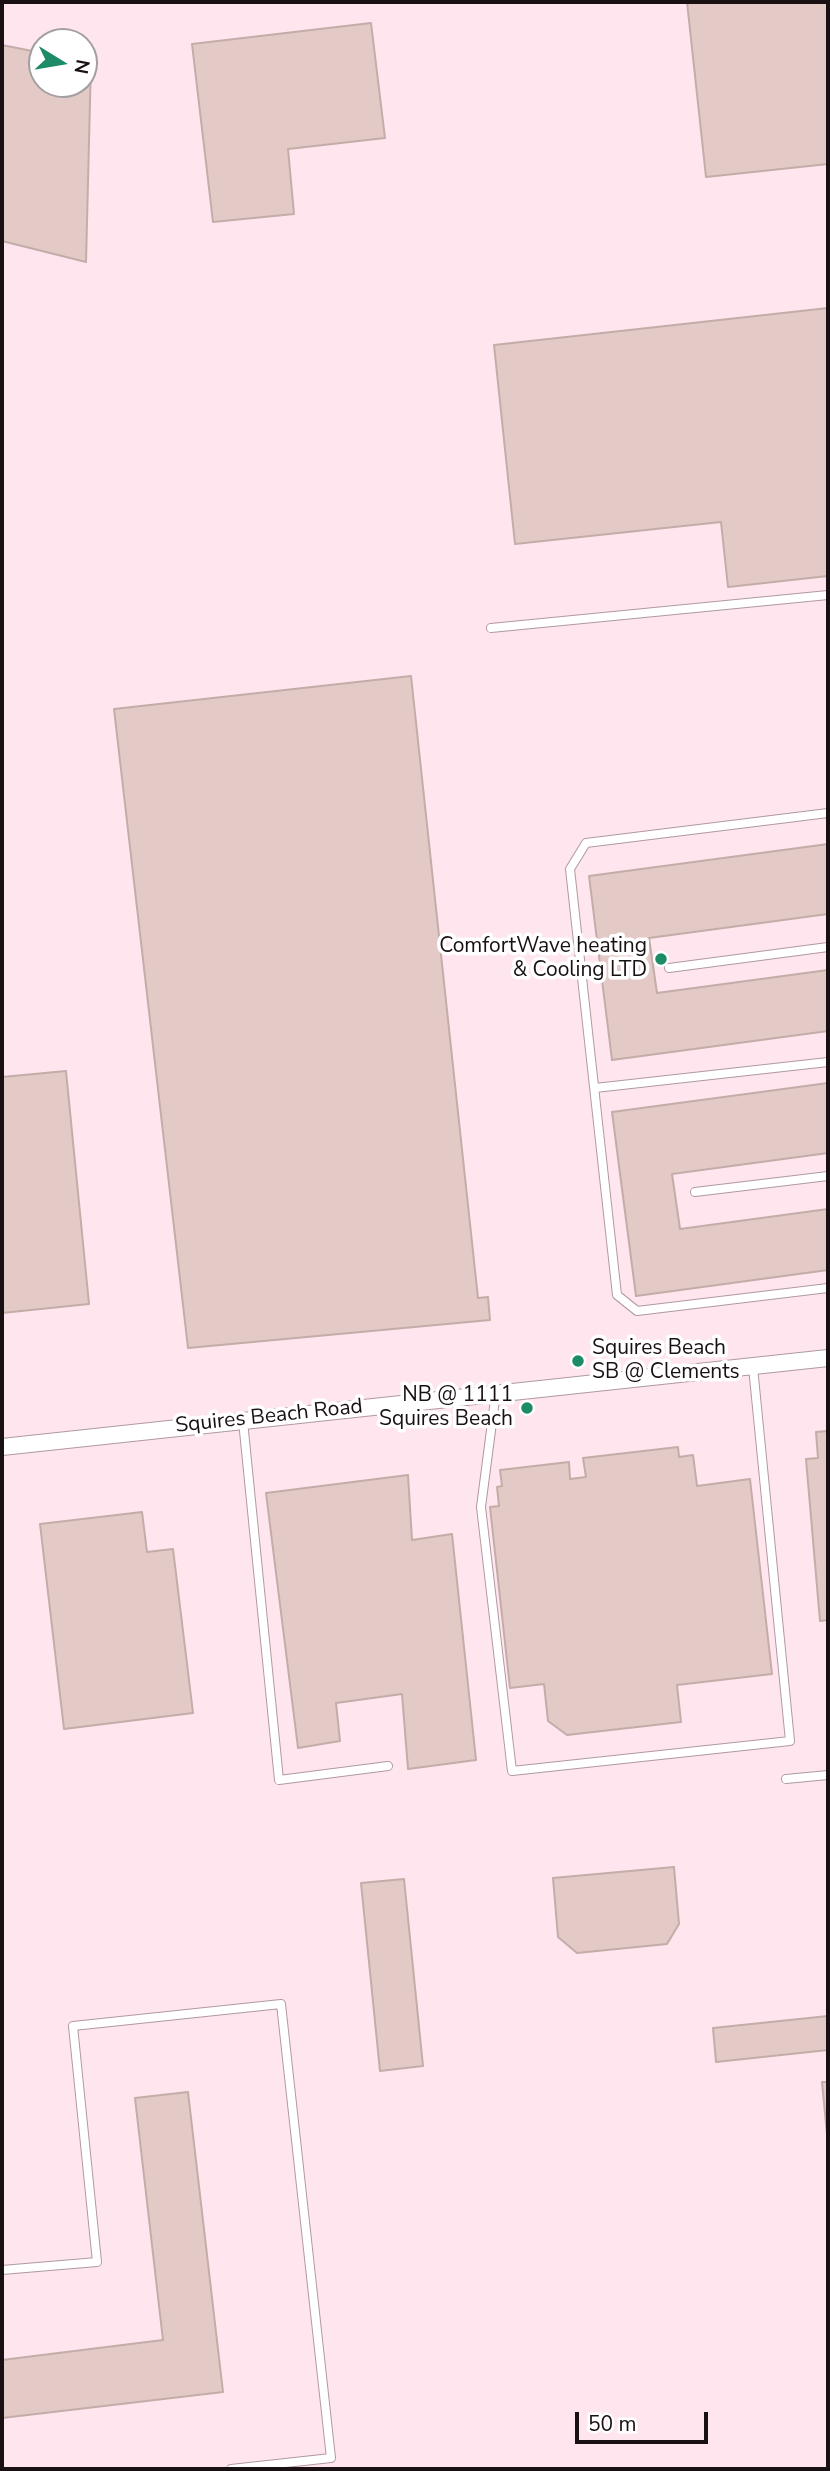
<!DOCTYPE html>
<html>
<head>
<meta charset="utf-8">
<style>
	body { margin:0 }
	#map { position:relative; width:830px; height:2471px; overflow:hidden; background:#fee5ee; font-family:"Nunito Sans",sans-serif }
	canvas { display:block }
	.frame { position:absolute; inset:0; border:4px solid #181013; pointer-events:none }
	.north { position:absolute; left:28px; top:28px; width:70px; height:70px; box-sizing:border-box; background:#fff; border:2px solid #a39fa1; border-radius:50%; rotate:101deg; font-size:19px; font-weight:700; line-height:28px; text-align:center; color:#181013 }
	.north::after { content:''; display:block; margin:auto; width:24px; height:32px; background:#1d8a68; clip-path:polygon(50% 0,100% 100%,50% 72%,0 100%) }
	.scale { position:absolute; left:575px; top:2412px; width:133px; height:32px; box-sizing:border-box; border:4px solid #181013; border-top:0; padding-left:9px; font-size:21px; line-height:24px; white-space:nowrap; color:#181013; -webkit-text-stroke:5px #fff; paint-order:stroke }
</style>
</head>
<body>
<div id="map">
<canvas width="830" height="2471"></canvas>
<div class="frame"></div>
<div class="north">N</div>
<div class="scale">50 m</div>
</div>
<script>
const ctx = document.querySelector('canvas').getContext('2d');
ctx.lineJoin = 'round';
function fill(path, color) { ctx.fillStyle = color; ctx.fill(path, 'evenodd'); }
function stroke(path, color, width, dash) { ctx.strokeStyle = color; ctx.lineWidth = width; ctx.lineCap = dash ? 'butt' : 'round'; ctx.setLineDash(dash || []); ctx.stroke(path); }
function write(font, color, halo, rows, align = 'center') {
  ctx.font = font + ' "Nunito Sans",sans-serif'; ctx.lineWidth = 7; ctx.setLineDash([]); ctx.textBaseline = 'middle'; ctx.strokeStyle = halo; ctx.fillStyle = color; for (const [text, x, y, turn = 0] of rows) {
    ctx.save(); ctx.translate(x, y); ctx.rotate((+turn || 0) * Math.PI / 180); ctx.textAlign = isNaN(turn) ? turn : align; if (halo) ctx.strokeText(text, 0, 0); ctx.fillText(text, 0, 0); ctx.restore();
  }
}
const building = new Path2D(`
	M687,2H828V164L706,177Z
	M371,23L385,138L288,149L294,214L213,222L192,44Z
	M2,45L42,53V84H84V60L91,62L86,262L2,241Z
	M828,308V576L728,587L721,522L515,544L494,345Z
	M411,676L478,1298L488,1297L490,1320L188,1348L114,709Z
	M828,844V914L649,938L657,993L828,970V1031L612,1060L589,876Z
	M66,1071L89,1304L2,1313V1077Z
	M828,1083V1153L672,1174L680,1229L828,1209V1270L636,1296L612,1112Z
	M828,1431V1620L820,1621L806,1459L818,1458L816,1432Z
	M678,1447L679,1457L693,1455L697,1486L750,1479L772,1674L677,1685L681,1722L567,1735L548,1721L544,1684L510,1688L490,1507L499,1506L497,1487L502,1486L500,1470L569,1462L570,1479L586,1477L583,1458Z
	M408,1475L412,1540L452,1534L476,1760L408,1769L402,1694L336,1703L340,1741L298,1748L266,1493Z
	M142,1512L147,1552L173,1549L193,1713L64,1729L40,1524Z
	M674,1867L679,1924L667,1944L577,1953L558,1937L553,1878Z
	M404,1879L423,2066L380,2071L361,1883Z
	M828,2016V2050L716,2062L713,2028Z
	M822,2082H828V2145Z
	M188,2092L223,2392L2,2418V2360L163,2340L135,2098Z`);
fill(building, '#e3cac6');
stroke(building, '#c4aca8', 2);
const lane = new Path2D(`
	M491,628L828,595
	M828,813L586,843L570,869L617,1295L637,1311L828,1288
	M669,968L828,947
	M595,1088L828,1062
	M695,1192L828,1176
	M496,1392L481,1507L512,1771L790,1741L753,1367
	M243,1421L279,1780L388,1766
	M786,1779L828,1775
	M2,2270L97,2262L73,2026L281,2004L331,2458L231,2469`);
const street = new Path2D(`
	M2,1447L828,1358`);
stroke(lane, '#b099a2', 10);
stroke(street, '#b099a2', 18);
stroke(lane, '#fff', 8);
stroke(street, '#fff', 16);
for (const [x, y, r, color] of [
	[661,959,7,"#1d8a68"],
	[578,1361,7,"#1d8a68"],
	[527,1408,7,"#1d8a68"]
]) { const dot = new Path2D(); dot.arc(x, y, r, 0, 2 * Math.PI); ctx.fillStyle = color; ctx.fill(dot); stroke(dot, '#fff', 2.5); }
write('21px', '#181013', '#fff', [
	["ComfortWave heating",647,947],
	["& Cooling LTD",647,971],
	["Squires Beach",592,1349,"left"],
	["SB @ Clements",592,1373,"left"],
	["NB @ 1111",513,1396],
	["Squires Beach",513,1420]
], 'right');
write('21px', '#181013', '#fff', [
	["Squires Beach Road",269,1417,-6]
]);
</script>
</body>
</html>
